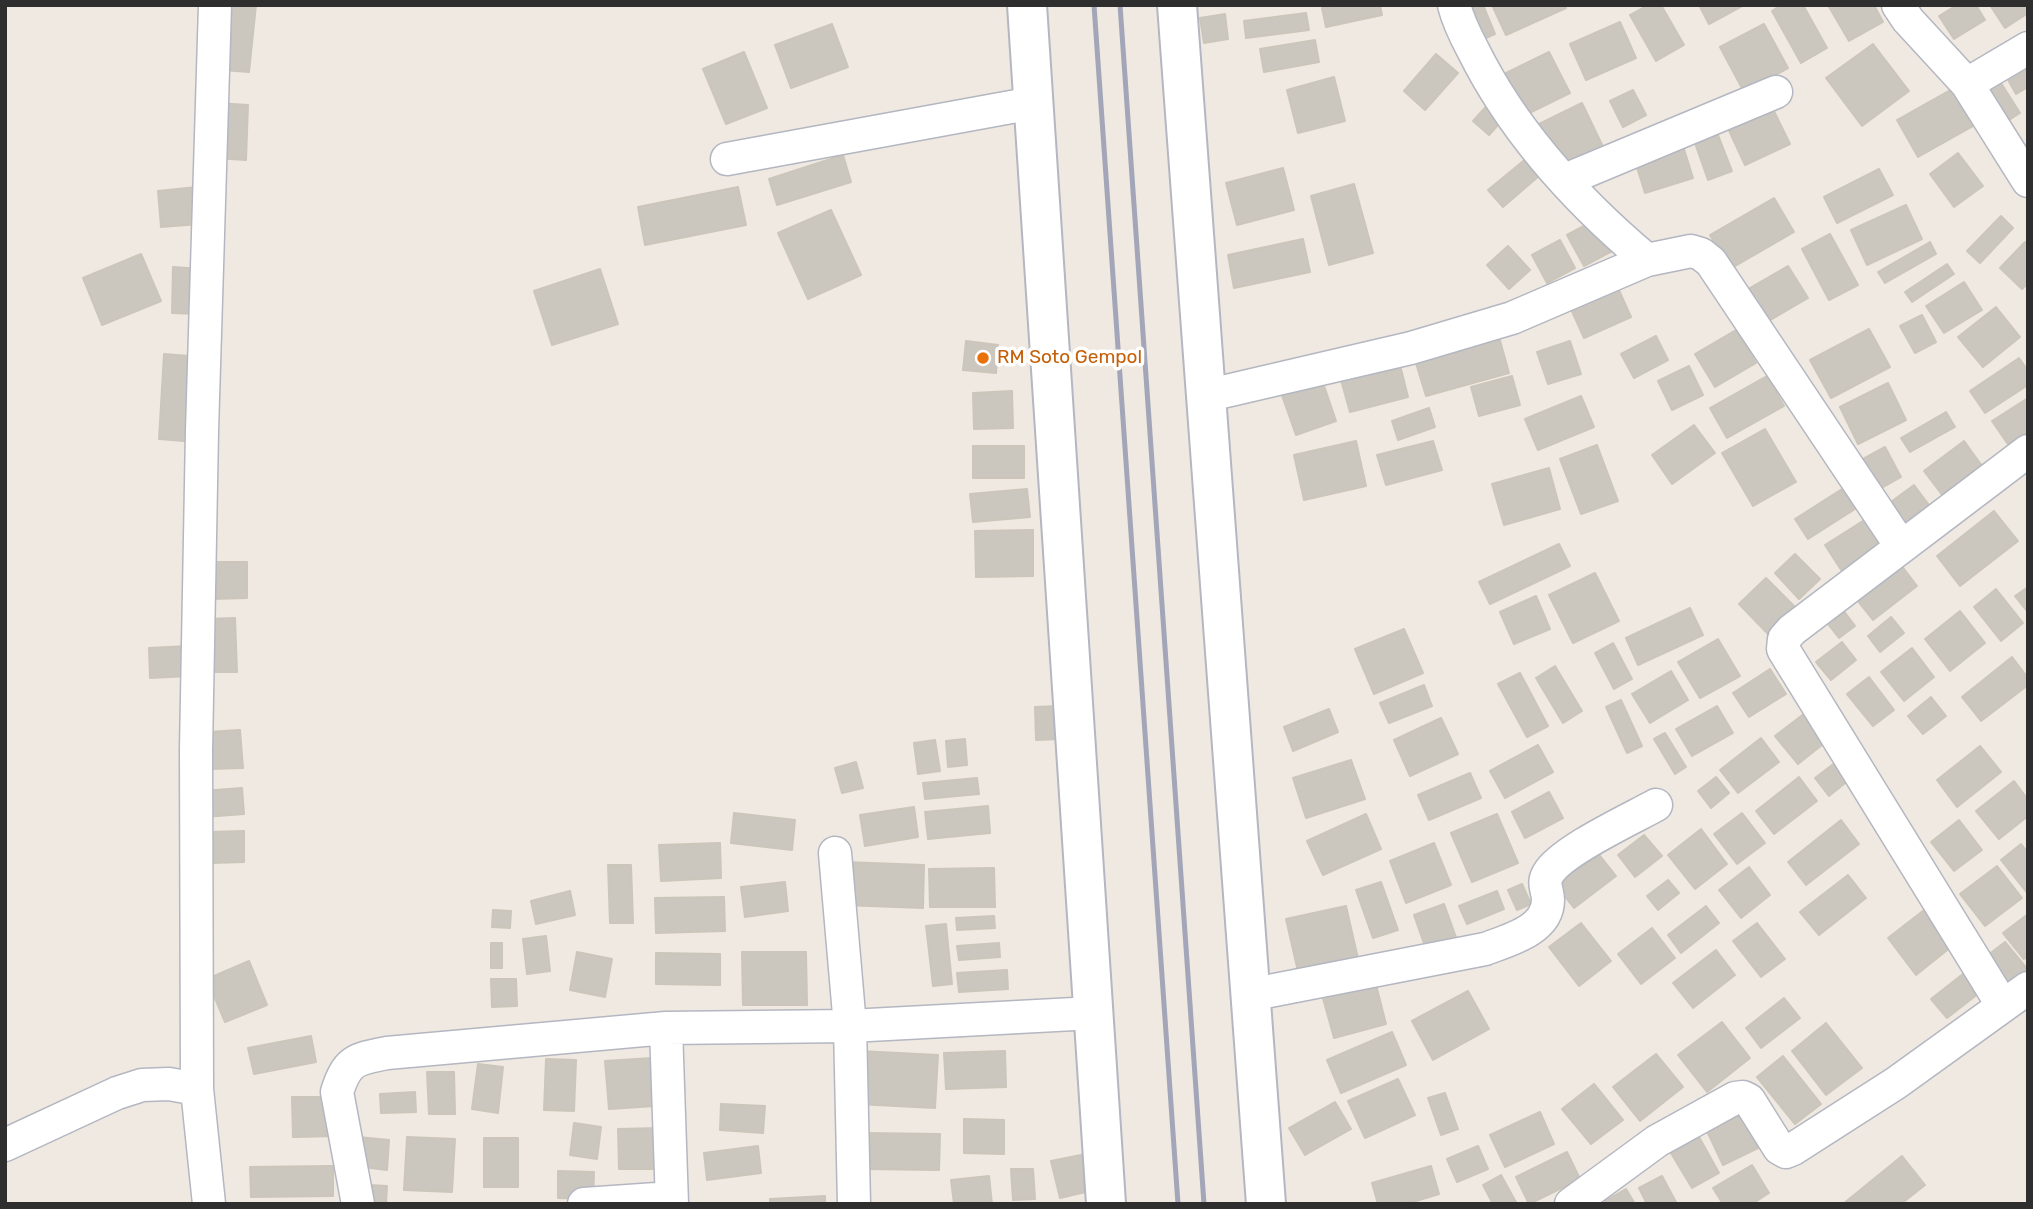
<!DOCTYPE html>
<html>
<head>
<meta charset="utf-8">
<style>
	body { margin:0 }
	#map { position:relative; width:2033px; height:1209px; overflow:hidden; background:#efe9e1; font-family:Rubik,sans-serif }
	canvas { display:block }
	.frame { position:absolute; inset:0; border:7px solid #2e2e2e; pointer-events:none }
</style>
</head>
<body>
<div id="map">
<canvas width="2033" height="1209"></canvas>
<div class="frame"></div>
</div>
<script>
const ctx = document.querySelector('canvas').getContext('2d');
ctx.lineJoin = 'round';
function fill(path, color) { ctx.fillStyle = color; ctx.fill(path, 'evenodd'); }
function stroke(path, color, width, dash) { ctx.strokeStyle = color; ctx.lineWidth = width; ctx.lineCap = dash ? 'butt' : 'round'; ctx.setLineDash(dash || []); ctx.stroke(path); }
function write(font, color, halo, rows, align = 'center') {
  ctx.font = font + ' Rubik,sans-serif'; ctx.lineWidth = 7; ctx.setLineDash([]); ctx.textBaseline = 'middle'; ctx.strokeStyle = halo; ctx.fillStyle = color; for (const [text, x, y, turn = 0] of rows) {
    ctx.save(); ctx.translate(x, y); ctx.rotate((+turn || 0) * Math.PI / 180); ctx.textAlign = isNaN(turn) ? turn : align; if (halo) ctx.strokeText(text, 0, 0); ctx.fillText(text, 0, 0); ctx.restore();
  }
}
const building = new Path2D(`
	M230,5H256L249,72L223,70Z
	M1334,5H1380L1382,15L1326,27L1322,8Z
	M1458,5H1483L1495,34L1474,43Z
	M1492,5H1565L1566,8L1506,35Z
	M1648,5H1661L1684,45L1656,61L1630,15Z
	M1699,5H1744L1709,24Z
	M1781,5H1803L1827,48L1801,63L1772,11Z
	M1828,5H1874L1883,22L1849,41Z
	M1957,5H1976L1985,20L1954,39L1939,16Z
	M1990,5H2028V13L2005,28Z
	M1306,13L1309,30L1246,38L1244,21Z
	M1225,14L1228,39L1204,43L1200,18Z
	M1620,22L1636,58L1586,80L1570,44Z
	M832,24L848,67L791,88L775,45Z
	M1764,24L1788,68L1744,92L1720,47Z
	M1315,40L1319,62L1264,72L1260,49Z
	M1873,44L1909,91L1862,126L1826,78Z
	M744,52L767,108L726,124L703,69Z
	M1549,52L1570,93L1517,119L1496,78Z
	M1436,54L1458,73L1425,110L1404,91Z
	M2028,55V87L2016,94L2002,69Z
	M1994,72L2020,113L1998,127L1972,86Z
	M1334,77L1345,121L1298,133L1287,90Z
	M1954,88L1975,125L1918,157L1897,120Z
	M1633,90L1646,115L1623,127L1610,101Z
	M1492,100L1508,114L1489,135L1473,121Z
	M217,103L248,105L246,160L214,158Z
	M1582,103L1605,151L1560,171L1537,125Z
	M1770,103L1790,144L1745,165L1726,124Z
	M1718,135L1732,171L1708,180L1695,143Z
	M1683,146L1693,178L1645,193L1635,161Z
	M1533,153L1547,169L1503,207L1488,190Z
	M1958,153L1983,186L1954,207L1930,174Z
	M843,155L851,182L777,205L769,179Z
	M1283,168L1294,210L1237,225L1226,183Z
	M1879,169L1893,195L1837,223L1824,197Z
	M1354,184L1373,253L1329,265L1311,196Z
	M197,187L200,224L161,227L158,191Z
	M738,187L746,225L645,245L638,207Z
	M1774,198L1794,232L1730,269L1710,235Z
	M1906,205L1922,239L1867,265L1851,230Z
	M831,210L861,275L808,299L778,233Z
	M2001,216L2013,228L1980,263L1967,251Z
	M1597,219L1614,250L1584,266L1567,235Z
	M1830,234L1858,285L1829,300L1802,249Z
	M1303,239L1310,272L1234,288L1228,255Z
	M1560,240L1575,268L1547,283L1532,255Z
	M1930,242L1936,254L1885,283L1878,272Z
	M2025,242L2028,244V283L2022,289L2000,268Z
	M1508,246L1530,270L1509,289L1487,265Z
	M141,254L161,301L102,325L83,278Z
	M1947,264L1954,274L1912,302L1905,292Z
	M1788,266L1808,298L1762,325L1743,292Z
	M173,267L200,269L198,314L172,313Z
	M600,269L618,324L552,345L534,291Z
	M1613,277L1631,317L1584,338L1566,298Z
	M1964,282L1982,310L1944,333L1926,306Z
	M1996,307L2020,337L1983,367L1958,337Z
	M1922,315L1936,342L1915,353L1900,326Z
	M1496,326L1509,373L1426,396L1412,350Z
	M1869,329L1890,367L1831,398L1810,360Z
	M1736,330L1756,363L1715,387L1695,354Z
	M1656,336L1668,360L1634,378L1621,354Z
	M966,341L998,345L996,373L963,370Z
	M1570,341L1581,374L1548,384L1537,352Z
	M164,354L202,357L197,442L159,439Z
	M1398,357L1408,397L1350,412L1339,373Z
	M2019,358L2028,371V385L1985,413L1970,391Z
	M1689,366L1703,395L1672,410L1658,381Z
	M1320,374L1336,421L1296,435L1279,387Z
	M1512,376L1520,405L1479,416L1471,387Z
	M1767,376L1784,406L1727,438L1710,408Z
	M1888,383L1906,420L1858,444L1840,407Z
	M1012,391L1013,428L974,429L973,393Z
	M1581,396L1594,427L1538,450L1525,419Z
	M2028,398V444L2014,453L1992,421Z
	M1429,408L1435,427L1398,440L1392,421Z
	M1946,412L1955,427L1910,452L1901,438Z
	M1694,425L1715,453L1672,484L1652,455Z
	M1765,429L1796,482L1753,506L1722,453Z
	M1356,441L1366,486L1304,500L1294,455Z
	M1433,441L1442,470L1386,485L1377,455Z
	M1964,441L1985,470L1946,500L1924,471Z
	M1597,445L1618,501L1581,514L1560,459Z
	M973,446H1024V478H973Z
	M1885,447L1901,477L1871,494L1854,464Z
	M1549,468L1560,509L1504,525L1492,484Z
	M1914,485L1935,513L1901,538L1880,510Z
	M1027,489L1030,517L973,522L970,494Z
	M1842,489L1855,509L1808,539L1795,519Z
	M1994,511L2018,541L1960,586L1937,556Z
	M1866,519L1888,553L1847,579L1825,545Z
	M1033,530V576L976,577L975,531Z
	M1559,544L1570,566L1490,604L1479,582Z
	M1795,554L1820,579L1799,599L1775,573Z
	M212,562H247V598L212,599Z
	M1901,565L1917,586L1873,620L1857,600Z
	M1595,573L1619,621L1573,643L1549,595Z
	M1766,578L1797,609L1770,636L1739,604Z
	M2028,587V612L2015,596Z
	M1996,589L2023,623L2001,641L1974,607Z
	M1536,596L1550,629L1514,644L1500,612Z
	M1840,606L1855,626L1839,638L1824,619Z
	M1690,608L1703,635L1638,665L1626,638Z
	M1960,611L1985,643L1950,671L1925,639Z
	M1891,617L1904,633L1880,652L1868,636Z
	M235,618L237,672H210L208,619Z
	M1404,629L1423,673L1374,694L1355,649Z
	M1718,639L1740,676L1700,698L1678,662Z
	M1842,642L1856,660L1831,680L1816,662Z
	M1613,643L1632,679L1614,689L1595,653Z
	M189,646L190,676L150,678L149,648Z
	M1912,648L1934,677L1904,701L1881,672Z
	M2012,657L2028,678V685L1981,721L1962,697Z
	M1555,666L1582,711L1563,723L1536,678Z
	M1770,669L1786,694L1749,717L1733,693Z
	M1671,671L1688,700L1650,723L1632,694Z
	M1520,673L1548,726L1527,737L1498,684Z
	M1869,677L1894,710L1873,726L1847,694Z
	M1424,685L1432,706L1389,723L1380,703Z
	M1931,697L1946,716L1923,734L1908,716Z
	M1621,700L1642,746L1627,753L1606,707Z
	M1059,706L1060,739L1036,740L1035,707Z
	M1717,706L1733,733L1692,756L1676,729Z
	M1329,709L1338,732L1293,751L1284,727Z
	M1805,713L1827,741L1798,764L1775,736Z
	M1441,718L1458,754L1410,776L1394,740Z
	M240,730L243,768L210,769L208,732Z
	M1665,733L1686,767L1675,774L1654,739Z
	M1761,738L1779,762L1738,793L1720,770Z
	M965,739L967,765L948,767L946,741Z
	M935,740L940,771L918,774L914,743Z
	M1538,745L1553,772L1505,798L1490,771Z
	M1980,746L2001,772L1957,807L1937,780Z
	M1840,759L1854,776L1829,796L1815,778Z
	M1351,760L1365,799L1306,818L1293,778Z
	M856,762L863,788L842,793L835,768Z
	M1470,773L1481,798L1429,820L1418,795Z
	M1716,777L1729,793L1711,808L1698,791Z
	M1799,777L1817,801L1774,834L1756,811Z
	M977,778L979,794L925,799L923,783Z
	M2014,781L2028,800V816L1999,839L1976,811Z
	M242,788L244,814L204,817L202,791Z
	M1549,792L1563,818L1525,838L1512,812Z
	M988,806L990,833L928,839L925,812Z
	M914,807L918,837L865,846L860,815Z
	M734,813L795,820L792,850L731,843Z
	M1742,813L1765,843L1737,864L1714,834Z
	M1366,814L1381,849L1323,875L1307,841Z
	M1497,814L1518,863L1472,882L1451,833Z
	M1841,820L1859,844L1806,885L1788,862Z
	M1959,820L1982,850L1954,871L1931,842Z
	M1701,829L1727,864L1695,889L1668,855Z
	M244,831V862L211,863L210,832Z
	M1644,835L1662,856L1635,877L1618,855Z
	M720,843L721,878L661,881L659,845Z
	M1434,843L1451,885L1406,903L1390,861Z
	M2021,844L2028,853V894L2001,860Z
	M1597,852L1616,876L1574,908L1556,885Z
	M844,862L924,865L923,908L843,905Z
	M608,865H631L633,923H610Z
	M1997,866L2022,898L1985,926L1960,894Z
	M1749,867L1770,895L1741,918L1719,890Z
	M994,868L995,907H930L929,869Z
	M1848,875L1866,898L1819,935L1800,912Z
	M1668,880L1679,893L1658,910L1647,896Z
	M785,882L788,911L745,917L741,887Z
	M1381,882L1398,930L1373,938L1356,890Z
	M1522,884L1531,904L1517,910L1508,890Z
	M570,891L575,915L536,924L531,901Z
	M1497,891L1504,909L1467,924L1459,906Z
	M724,897L725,931L656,933L655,898Z
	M1444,904L1457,940L1427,952L1414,915Z
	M1346,906L1359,963L1299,976L1286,919Z
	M1706,906L1719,923L1681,953L1668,935Z
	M1928,907L1956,943L1916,975L1888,938Z
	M493,910L511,911L510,928L492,927Z
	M2028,914V956L2024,959L2003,933Z
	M994,916L995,928L957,930L956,918Z
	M1581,923L1611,961L1579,986L1549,947Z
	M1757,923L1785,959L1761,977L1733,941Z
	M946,924L952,984L933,986L926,926Z
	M1652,928L1675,958L1641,984L1618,954Z
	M546,936L550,971L527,974L523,939Z
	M2005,942L2028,970V975L2004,994L1979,962Z
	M491,943H502V968H491Z
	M999,943L1000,957L959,960L957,946Z
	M1716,950L1735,975L1693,1008L1673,983Z
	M577,952L612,959L605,997L570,990Z
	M742,952H806L807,1005H743Z
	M656,953L720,954V985L656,984Z
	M249,961L267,1005L225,1022L207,979Z
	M1007,970L1008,989L959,992L957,973Z
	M1968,970L1983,990L1947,1018L1931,999Z
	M1374,977L1386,1024L1334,1038L1321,991Z
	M491,979H516L517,1006L492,1007Z
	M1468,991L1489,1029L1433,1060L1412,1021Z
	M1784,998L1800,1018L1761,1048L1746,1028Z
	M1722,1022L1750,1058L1707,1092L1678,1055Z
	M1826,1023L1862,1068L1826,1095L1792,1051Z
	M1392,1032L1406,1065L1341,1093L1327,1060Z
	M311,1036L316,1062L254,1074L248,1048Z
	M859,1051L938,1055L935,1108L857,1104Z
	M1005,1051L1006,1087L946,1089L944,1053Z
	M1656,1054L1683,1087L1640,1121L1613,1087Z
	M1783,1056L1821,1104L1795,1124L1757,1077Z
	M652,1058L655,1106L609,1109L605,1061Z
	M546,1059L576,1060L574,1111L544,1110Z
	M478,1064L503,1067L498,1113L472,1109Z
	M427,1072H454L455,1114H429Z
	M1398,1079L1415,1115L1365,1138L1348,1101Z
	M1594,1084L1623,1120L1591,1144L1562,1109Z
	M415,1092L416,1112L381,1113L380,1094Z
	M1445,1093L1458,1129L1441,1135L1428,1098Z
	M292,1097H334L336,1136L293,1137Z
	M1335,1102L1351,1129L1305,1155L1289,1128Z
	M721,1104L765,1106L763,1133L720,1130Z
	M1540,1112L1554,1144L1505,1167L1490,1135Z
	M1742,1114L1758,1148L1723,1165L1707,1131Z
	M964,1119L1004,1120V1154L964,1153Z
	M574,1123L601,1127L597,1159L570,1155Z
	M659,1128V1169H619L618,1129Z
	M864,1133L940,1134L939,1170L863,1169Z
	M358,1137L389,1140L387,1170L355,1166Z
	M407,1137L455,1139L452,1192L404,1190Z
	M1699,1137L1719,1173L1692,1188L1671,1153Z
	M484,1138H518V1187H484Z
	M758,1146L761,1173L707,1180L704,1153Z
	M1478,1146L1488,1169L1457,1182L1447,1159Z
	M1567,1152L1580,1179L1529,1204L1516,1177Z
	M1086,1154L1094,1190L1060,1198L1051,1161Z
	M1902,1156L1925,1185L1901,1204H1843Z
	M1752,1165L1769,1193L1752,1204H1723L1713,1188Z
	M333,1166V1196L251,1197L250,1167Z
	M1431,1166L1439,1194L1406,1204H1378L1372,1183Z
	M1011,1169H1033L1035,1199L1013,1200Z
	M558,1171L594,1172L593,1199L558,1198Z
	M1501,1175L1517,1204H1493L1483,1185Z
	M989,1176L992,1204H954L951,1180Z
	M1662,1176L1677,1204H1647L1639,1188Z
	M369,1185L387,1186L386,1204H368Z
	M1626,1189L1635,1204H1607L1605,1201Z
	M825,1196V1204H770V1199Z`);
fill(building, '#cbc7bf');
stroke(building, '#cbc5ba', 2);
const street = new Path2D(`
	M1454,5C1458,21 1465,35 1473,50C1513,131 1578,202 1647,260
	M1898,5L1908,20L1967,84L2028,181
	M1967,84L2028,48
	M727,159L1033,103
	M1565,180L1776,92
	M1205,396L1411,348L1512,318L1647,260L1691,251L1701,254L1711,262L1901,546
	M835,853L850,1026L854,1204
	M1249,995L1485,949C1509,940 1548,930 1548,900C1548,890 1542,884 1548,874C1561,851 1631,819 1656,805
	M2003,1006L1783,649L1784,639L1792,630L2028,451
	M666,1028L672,1204
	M5,1145L117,1093L142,1085L169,1084L197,1089
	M209,1204L197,1089L196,750L202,431L215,5
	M358,1204L337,1092C347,1060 356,1059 387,1053L666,1028L850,1026L1093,1013
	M584,1204L671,1198
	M1571,1204L1657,1141L1735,1098L1743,1097L1749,1100L1779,1148L1786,1152L1793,1149L1896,1083L2028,988`);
const secondary = new Path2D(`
	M1027,5L1106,1204
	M1177,5L1266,1204`);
stroke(street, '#b4b7c1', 35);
stroke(secondary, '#b4b7c1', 42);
stroke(street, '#fff', 32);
stroke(secondary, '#fff', 38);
stroke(new Path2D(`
	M1094,5L1178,1204
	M1120,5L1204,1204`), '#a3a6b8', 5);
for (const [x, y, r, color] of [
	[983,358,7,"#e8710a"]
]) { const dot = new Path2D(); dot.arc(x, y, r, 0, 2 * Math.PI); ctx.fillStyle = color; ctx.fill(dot); stroke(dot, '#fff', 2.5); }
write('19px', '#c56008', '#fff', [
	["RM Soto Gempol",997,358]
], 'left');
</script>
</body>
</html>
